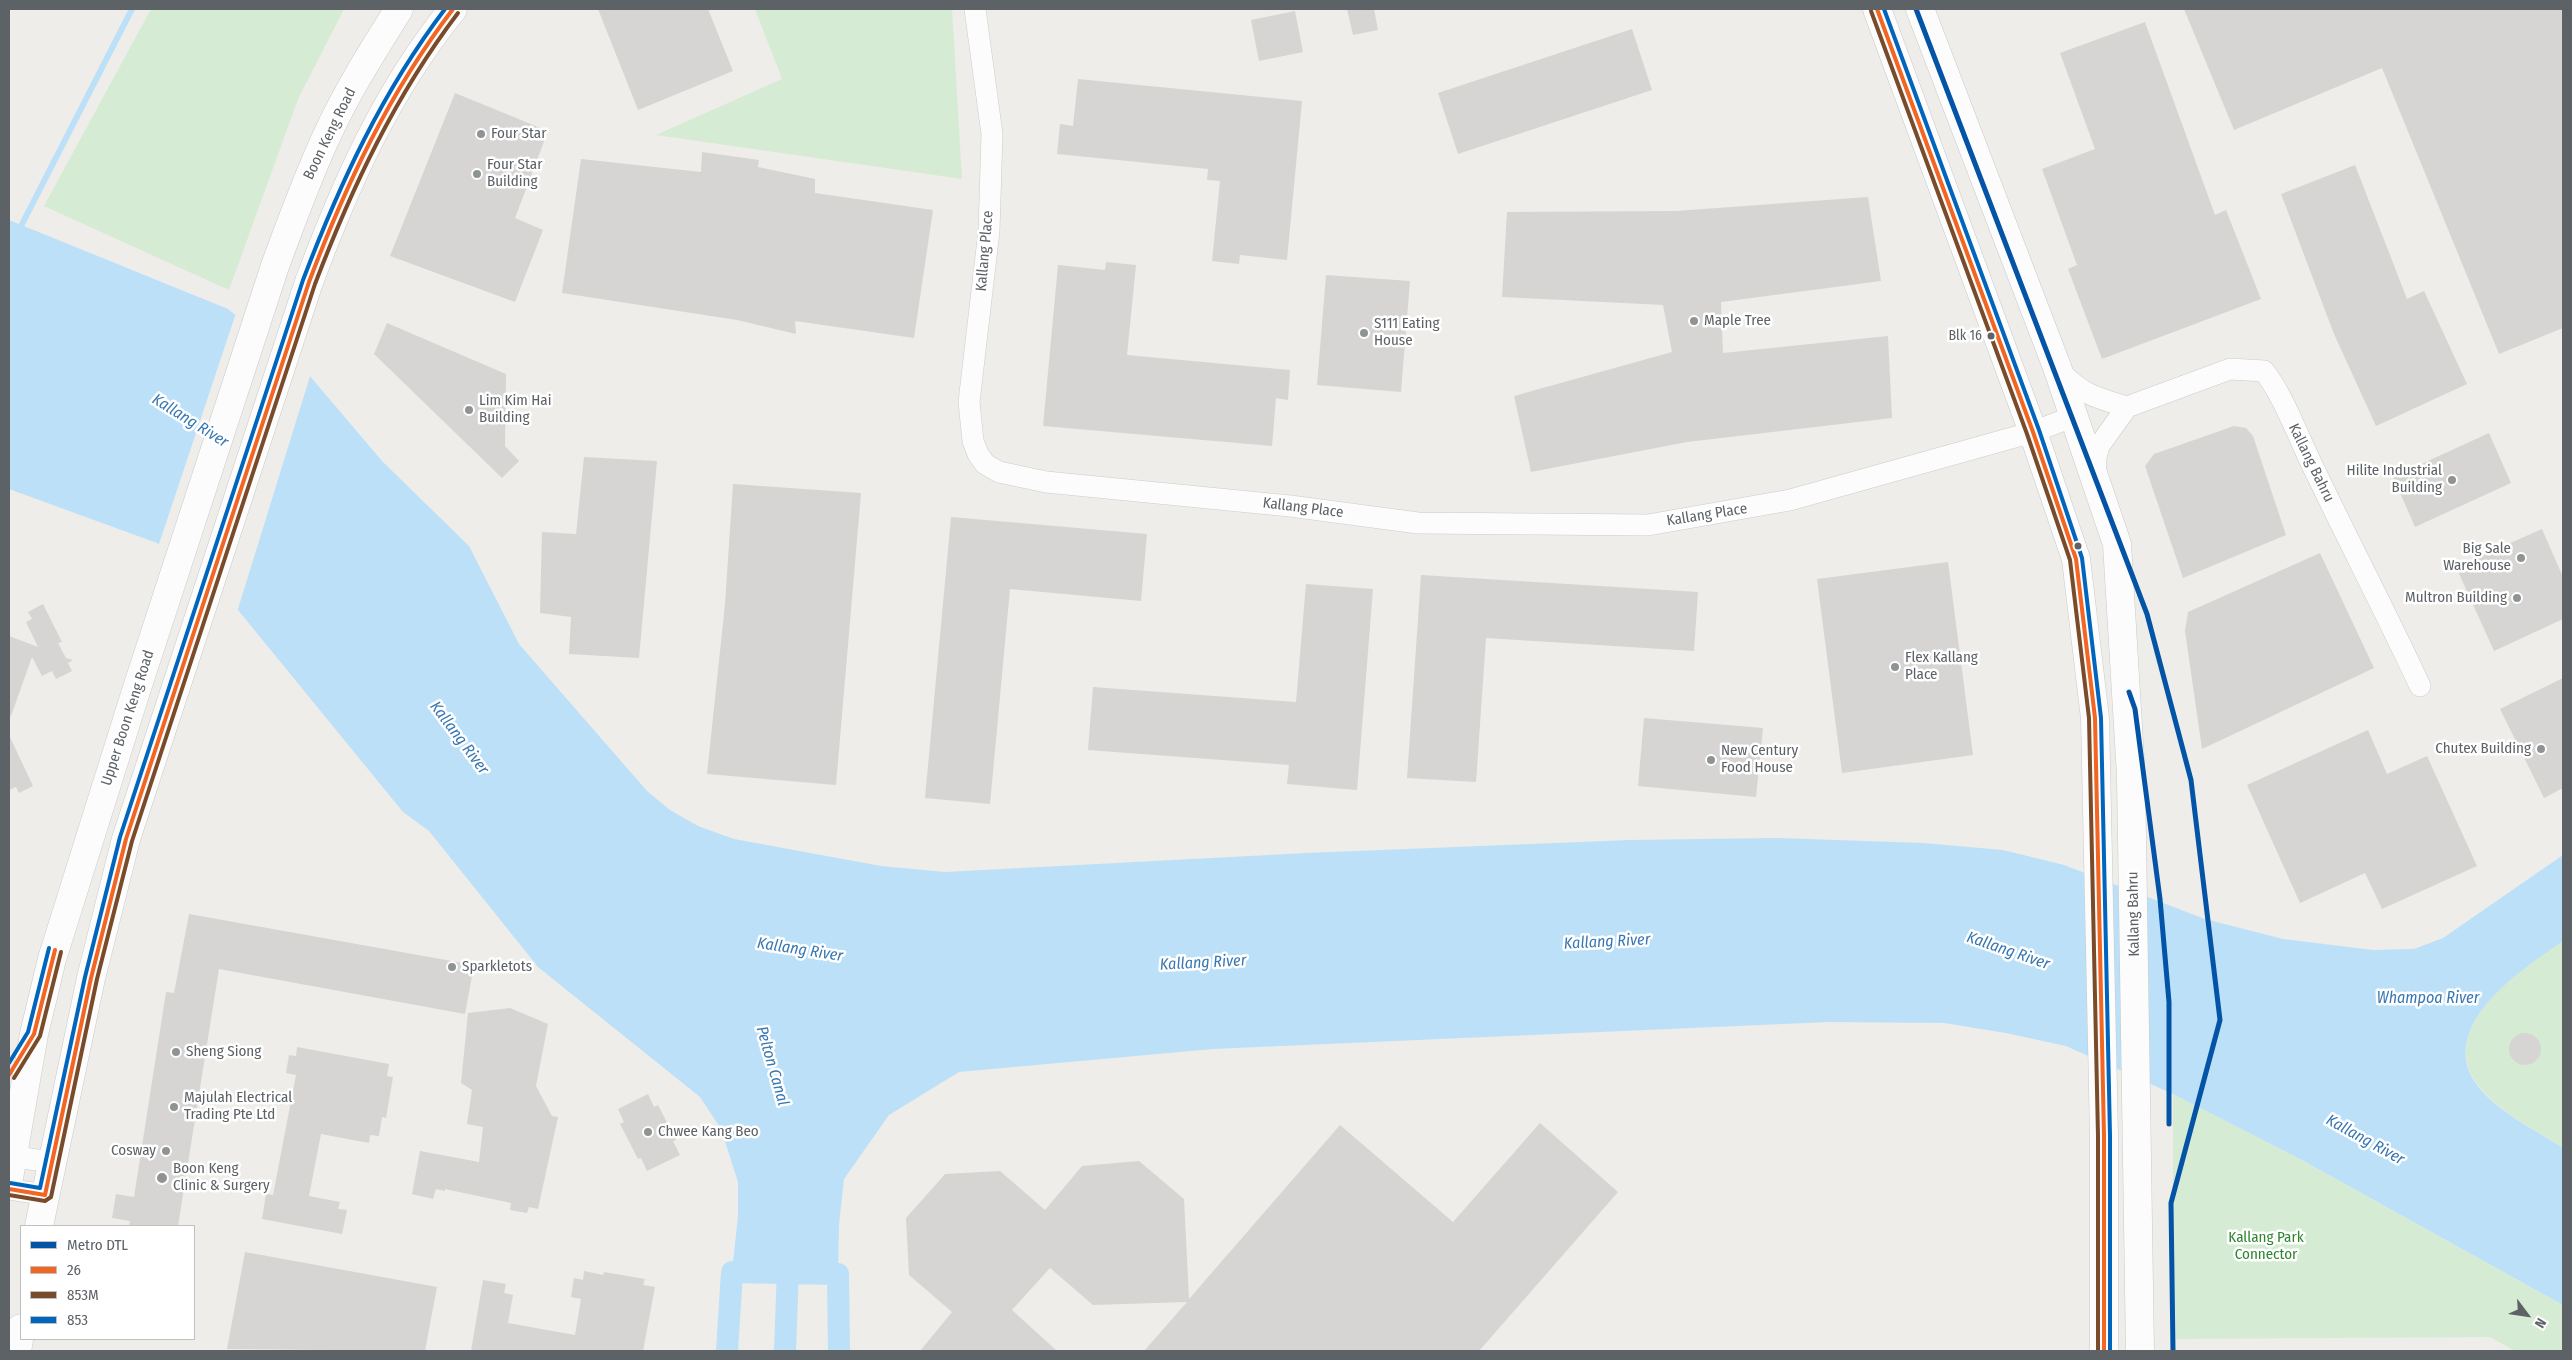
<!DOCTYPE html>
<html>
<head>
<meta charset="utf-8">
<style>
	body { margin:0 }
	#map { position:relative; width:2572px; height:1360px; overflow:hidden; background:#eeede9; font-family:"Fira Sans Condensed",sans-serif }
	canvas { display:block }
	.frame { position:absolute; inset:0; border:10px solid #5d6267; pointer-events:none }
	.legend { position:absolute; left:20px; top:1225px; width:175px; height:115px; box-sizing:border-box; background:#fff; border:1px solid #bec0c2; margin:0; padding:6px 9px; list-style:none; font-size:15px; color:#5d6267 }
	.legend li { display:flex; align-items:center; gap:10px; height:25px }
	.legend b { width:25px; border:1px solid #bec0c2 }
	.north { position:absolute; left:2502px; top:1290px; width:50px; height:50px; -webkit-text-stroke:4px #fff; paint-order:stroke; rotate:121deg; font-size:14px; font-weight:700; line-height:20px; text-align:center; color:#5d6267 }
	.north::after { content:''; display:block; margin:auto; width:18px; height:22px; background:#5d6267; clip-path:polygon(50% 0,100% 100%,50% 72%,0 100%) }
</style>
</head>
<body>
<div id="map">
<canvas width="2572" height="1360"></canvas>
<div class="frame"></div>
<ul class="legend">
<li><b style="height:6px;background:#0354a6"></b>Metro DTL</li>
<li><b style="height:6px;background:#f26522"></b>26</li>
<li><b style="height:6px;background:#7a4b2a"></b>853M</li>
<li><b style="height:6px;background:#0065bd"></b>853</li>
</ul>
<div class="north">N</div>
</div>
<script>
const ctx = document.querySelector('canvas').getContext('2d');
ctx.lineJoin = 'round';
function fill(path, color) { ctx.fillStyle = color; ctx.fill(path, 'evenodd'); }
function stroke(path, color, width, dash) { ctx.strokeStyle = color; ctx.lineWidth = width; ctx.lineCap = dash ? 'butt' : 'round'; ctx.setLineDash(dash || []); ctx.stroke(path); }
function write(font, color, halo, rows, align = 'center') {
  ctx.font = font + ' "Fira Sans Condensed",sans-serif'; ctx.lineWidth = 5; ctx.setLineDash([]); ctx.textBaseline = 'middle'; ctx.strokeStyle = halo; ctx.fillStyle = color; for (const [text, x, y, turn = 0] of rows) {
    ctx.save(); ctx.translate(x, y); ctx.rotate((+turn || 0) * Math.PI / 180); ctx.textAlign = isNaN(turn) ? turn : align; if (halo) ctx.strokeText(text, 0, 0); ctx.fillText(text, 0, 0); ctx.restore();
  }
}
fill(new Path2D(`
	M151,9H344L298,99L229,290L44,206Z
	M755,9H952L962,179L656,135L782,79Z
	M2563,938V1148C2534,1129 2496,1111 2476,1082C2436,1025 2526,966 2563,938Z
	M2173,1094L2302,1160L2563,1305V1351H2515L2490,1337L2176,1339L2173,1239Z`), '#d6ebd3');
fill(new Path2D(`
	M9,220L228,309L309,375L382,461L469,546L519,644L647,791L670,810L698,826L734,839L881,866L945,872L1307,853L1630,840L1778,838L1923,843L2003,850L2064,865L2205,919L2283,939L2373,950L2414,949L2443,938L2563,855V941C2525,967 2437,1024 2475,1082C2495,1111 2534,1129 2563,1148V1305L2302,1160L2173,1094L2066,1046L2006,1033L1944,1023L1828,1022L1213,1049L959,1072L889,1115L844,1179L839,1225L838,1274L732,1272L738,1216V1182L721,1129L700,1097L538,967L429,831L403,812L238,610L157,543L9,489Z`), '#bce0f8');
fill(new Path2D(`
	M236,313L311,373L237,612L158,547Z`), '#eeede9');
stroke(new Path2D(`
	M18,232L132,9`), '#bce0f8', 6);
stroke(new Path2D(`
	M727,1351L732,1272L838,1274L839,1351
	M785,1351L789,1242`), '#bce0f8', 22);
fill(new Path2D(`
	M598,9H708L733,71L638,110Z
	M1347,9H1374L1378,30L1353,35Z
	M2184,9H2563V328L2499,354L2382,68L2234,130Z
	M1295,11L1303,52L1259,61L1251,20Z
	M2145,22L2215,215L2226,210L2261,299L2102,359L2068,269L2077,265L2042,169L2095,149L2060,53Z
	M1632,29L1652,90L1458,154L1438,93Z
	M1078,79L1302,101L1287,260L1240,255L1239,264L1212,261L1220,181L1207,180L1208,169L1057,154L1060,124L1073,126Z
	M455,93L548,131L515,218L543,230L515,302L390,256Z
	M702,152L759,160L758,167L815,179V193L933,210L914,338L795,321L796,334L737,320L562,293L581,159L701,172Z
	M2355,165L2407,299L2424,291L2467,384L2376,426L2334,334L2281,194Z
	M1868,197L1881,281L1721,302L1723,353L1888,336L1892,418L1687,442L1531,472L1514,396L1672,352L1663,305L1502,297L1507,212L1676,211Z
	M1106,262L1136,265L1127,355L1290,370L1288,400L1276,398L1272,446L1043,426L1058,265L1105,270Z
	M1326,275L1410,281L1401,392L1317,385Z
	M387,323L506,374L505,446L519,461L502,478L374,354Z
	M2234,426L2246,428L2253,436L2286,535L2183,578L2145,466L2154,454Z
	M2489,433L2511,483L2415,527L2393,477Z
	M584,457L657,461L639,658L569,654L571,617L540,613L542,532L576,534Z
	M733,484L861,493L836,785L707,774L725,604Z
	M951,517L1147,534L1141,601L1010,589L990,804L925,798Z
	M2542,529L2563,577V619L2494,651L2456,567Z
	M2320,553L2374,668L2202,749L2185,631L2188,612Z
	M1948,562L1973,755L1842,773L1817,579Z
	M1421,575L1698,592L1694,651L1486,638L1476,782L1407,778Z
	M1306,584L1373,589L1357,790L1287,784L1289,765L1088,750L1093,687L1296,702Z
	M43,604L62,642L58,643L66,658L73,660L68,663L72,671L56,679L52,671L42,676L32,657L11,716H9V636L38,647L26,622L32,619L28,612Z
	M2563,678V788L2544,798L2500,709Z
	M1644,718L1763,728L1756,797L1638,786Z
	M2368,730L2387,774L2427,756L2477,866L2382,909L2365,873L2300,903L2247,785Z
	M9,735L33,786L19,793L16,787L9,790Z
	M189,914L474,965L465,1014L219,969L178,1226H129L130,1221L112,1218L116,1194L134,1197L166,992L174,993Z
	M510,1008L548,1024L536,1086L552,1116L558,1117L538,1209L529,1207L527,1213L510,1210L511,1203L445,1189V1191L436,1189L433,1199L412,1194L420,1151L479,1162L483,1127L467,1124L472,1090L461,1083L468,1013Z
	M2509 1049a16 16 0 1 1 32 0a16 16 0 1 1-32 0Z
	M297,1047L389,1064L387,1076L393,1077L386,1118L382,1117L379,1136L370,1135L369,1143L321,1134L309,1196L340,1202L338,1209L347,1210L342,1234L262,1219L266,1194L273,1195L296,1075L286,1073L289,1055L296,1056Z
	M648,1094L654,1107L658,1105L676,1140L673,1141L680,1155L647,1171L641,1158L638,1159L620,1124L624,1122L618,1109Z
	M1540,1123L1618,1192L1479,1351H1144L1187,1302L1093,1305L1050,1268L1012,1310L1057,1351H920L952,1312L909,1275L906,1218L945,1174L1000,1171L1045,1210L1082,1166L1139,1161L1184,1199L1189,1299L1340,1125L1453,1222Z
	M245,1252L437,1287L425,1351L227,1349Z
	M584,1271L603,1275L604,1272L645,1279L643,1285L655,1287L643,1351H471L483,1280L506,1284L504,1293L513,1295L508,1323L575,1335L581,1299L571,1297L574,1278L583,1280Z`), '#d6d5d3');
const street = new Path2D(`
	M975,9L992,134L989,231L969,402L973,441L978,454L985,464L999,472L1046,482L1290,506L1418,523L1648,525L1790,500L2033,432L2072,417
	M2059,370C2080,394 2097,398 2127,407
	M2095,475L2096,457L2099,446L2127,407L2230,369L2264,371C2285,398 2300,442 2317,475C2351,546 2387,615 2420,686
	M9,1156L51,1162
	M9,1189L45,1195`);
const secondary = new Path2D(`
	M1877,9L2033,432L2076,559L2095,718L2104,1136V1351
	M1920,9L2057,367L2117,544L2131,776L2140,1351
	M9,1178L34,1034L52,959L137,688L275,266C292,220 308,175 329,131C349,88 374,49 399,9
	M39,1226L91,978L126,839L309,282C346,183 386,92 453,9
	M17,1351L21,1328`);
stroke(street, '#cbcbcb', 22);
stroke(secondary, '#c9cac9', 29);
stroke(street, '#fcfcfc', 21);
stroke(secondary, '#fcfcfc', 28);
stroke(new Path2D(`
	M1877,9L2033,432L2076,559L2095,718L2104,1136V1351
	M9,1075L34,1034L55,950
	M9,1189L45,1195L91,978L126,839L309,282C346,184 389,93 453,9`), '#f26522', 4);
stroke(new Path2D(`
	M1871,11L2027,434L2070,560L2089,718L2098,1136V1351
	M14,1078L40,1036L61,952
	M9,1195L45,1201L51,1197L97,979L132,841L315,284C352,187 395,96 458,13`), '#7a4b2a', 4);
stroke(new Path2D(`
	M1884,9L2039,430L2082,558L2101,718L2110,1136V1351
	M9,1063L28,1032L49,948
	M10,1183L40,1188L85,977L120,837L303,280C340,183 382,92 445,9`), '#0065bd', 4);
stroke(new Path2D(`
	M1916,9L2147,614L2191,780L2220,1020L2171,1203L2173,1351
	M2129,692L2135,709L2160,899L2169,1002V1124`), '#0354a6', 5);
for (const [x, y, r, color] of [
	[481,134,5,"#909394"],
	[477,174,5,"#909394"],
	[1694,321,5,"#909394"],
	[1364,333,5,"#909394"],
	[1991,336,4.5,"#5d6267"],
	[469,410,5,"#909394"],
	[2452,480,5,"#909394"],
	[2078,546,4.5,"#5d6267"],
	[2521,558,5,"#909394"],
	[2517,598,5,"#909394"],
	[1895,667,5,"#909394"],
	[2541,749,5,"#909394"],
	[1711,760,5,"#909394"],
	[452,967,5,"#909394"],
	[176,1052,5,"#909394"],
	[174,1107,5,"#909394"],
	[648,1132,5,"#909394"],
	[166,1151,5,"#909394"],
	[162,1178,6,"#909394"]
]) { const dot = new Path2D(); dot.arc(x, y, r, 0, 2 * Math.PI); ctx.fillStyle = color; ctx.fill(dot); stroke(dot, '#fff', 2); }
write('14px', '#5d6267', '#fff', [
	["Blk 16",1982,336]
], 'right');
write('15px', '#5d6267', '#fff', [
	["Boon Keng Road",330,134,-64],
	["Kallang Place",985,251,-85],
	["Kallang Bahru",2311,463,64],
	["Kallang Place",1303,508,7],
	["Kallang Place",1707,515,-9],
	["Upper Boon Keng Road",128,718,-72],
	["Kallang Bahru",2134,914,-91]
]);
write('15px', '#5d6267', '#fff', [
	["Four Star",491,134],
	["Four Star",487,165],
	["Building",487,182],
	["Maple Tree",1704,321],
	["S111 Eating",1374,324],
	["House",1374,341],
	["Lim Kim Hai",479,401],
	["Building",479,418],
	["Hilite Industrial",2442,471,"right"],
	["Building",2442,488,"right"],
	["Big Sale",2511,549,"right"],
	["Warehouse",2511,566,"right"],
	["Multron Building",2507,598,"right"],
	["Flex Kallang",1905,658],
	["Place",1905,675],
	["Chutex Building",2531,749,"right"],
	["New Century",1721,751],
	["Food House",1721,768],
	["Sparkletots",462,967],
	["Sheng Siong",186,1052],
	["Majulah Electrical",184,1098],
	["Trading Pte Ltd",184,1115],
	["Chwee Kang Beo",658,1132],
	["Cosway",156,1151,"right"],
	["Boon Keng",173,1169],
	["Clinic & Surgery",173,1186]
], 'left');
write('15px', '#2e8530', '#fff', [
	["Kallang Park",2266,1238],
	["Connector",2266,1255]
]);
write('italic 16px', '#3877b1', '#fff', [
	["Kallang River",190,421,32],
	["Kallang River",459,738,53],
	["Kallang River",1607,942,-3],
	["Kallang River",800,950,9],
	["Kallang River",2008,951,19],
	["Kallang River",1203,963,-3],
	["Whampoa River",2428,999],
	["Pelton Canal",772,1066,74],
	["Kallang River",2365,1140,29]
]);
</script>
</body>
</html>
